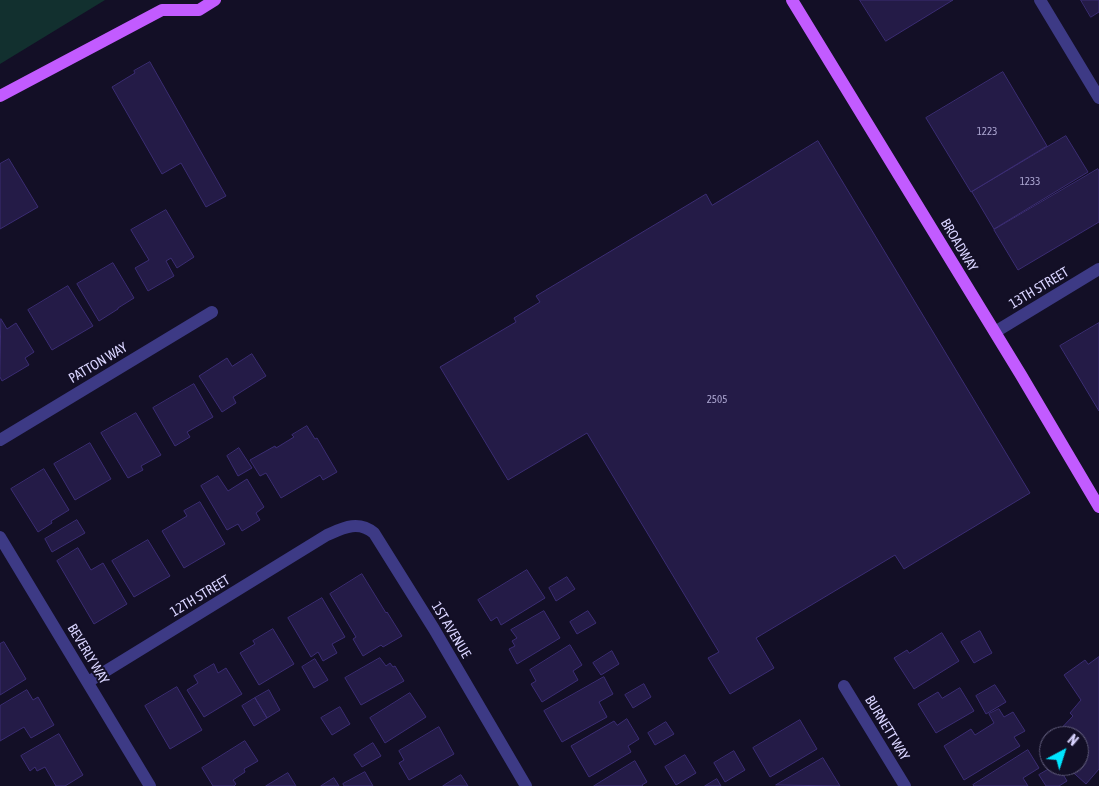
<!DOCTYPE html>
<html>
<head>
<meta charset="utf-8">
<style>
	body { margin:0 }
	#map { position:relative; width:1099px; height:786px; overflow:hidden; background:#130f26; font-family:"Asap Condensed",sans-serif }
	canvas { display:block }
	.north { position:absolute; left:1039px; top:726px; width:50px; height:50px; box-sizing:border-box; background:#130f26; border:1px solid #625e7d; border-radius:50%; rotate:40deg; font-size:14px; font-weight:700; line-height:20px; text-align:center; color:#d9d4ff }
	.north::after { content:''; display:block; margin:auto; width:18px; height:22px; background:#00e5ff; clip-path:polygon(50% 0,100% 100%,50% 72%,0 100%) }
</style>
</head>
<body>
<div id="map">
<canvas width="1099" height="786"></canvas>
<div class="north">N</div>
</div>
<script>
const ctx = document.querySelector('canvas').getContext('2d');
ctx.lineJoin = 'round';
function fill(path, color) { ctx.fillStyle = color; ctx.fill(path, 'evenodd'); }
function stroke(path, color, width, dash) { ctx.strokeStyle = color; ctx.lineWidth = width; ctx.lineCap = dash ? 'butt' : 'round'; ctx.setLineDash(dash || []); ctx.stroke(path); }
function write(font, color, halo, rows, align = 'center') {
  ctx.font = font + ' "Asap Condensed",sans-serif'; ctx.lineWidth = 4; ctx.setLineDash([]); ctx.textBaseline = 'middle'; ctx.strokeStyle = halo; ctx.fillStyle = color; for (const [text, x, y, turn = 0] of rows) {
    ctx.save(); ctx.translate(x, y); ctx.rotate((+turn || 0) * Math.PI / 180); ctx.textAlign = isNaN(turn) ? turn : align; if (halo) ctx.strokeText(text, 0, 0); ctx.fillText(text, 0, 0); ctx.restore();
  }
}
fill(new Path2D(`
	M0,0H105L0,64Z`), '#12302f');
const building = new Path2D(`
	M860,0H953L886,41Z
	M1081,0H1099V12L1091,17Z
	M150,62L226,196L206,207L181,163L162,174L112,87L135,73L134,71Z
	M1003,72L1047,146L971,192L926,118Z
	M1066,136L1088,172L994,229L972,192Z
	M818,141L1030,493L904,569L895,555L756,638L774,668L730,694L708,658L719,652L587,433L508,480L440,367L516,322L514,318L540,302L536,296L706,194L712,205Z
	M9,159L38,207L0,229V164Z
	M1098,169L1099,171V222L1018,270L994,230Z
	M166,210L194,257L177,268L171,258L166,261L174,276L148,291L135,268L149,260L131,230Z
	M113,263L134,298L118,308V309L99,321L77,284Z
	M68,286L93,326L52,350L28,310Z
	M1,319L7,329L16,323L34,352L25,358L29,365L2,381L0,377Z
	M1099,323V411L1060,346Z
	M252,354L266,376L233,397L236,403L222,412L199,376L227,358L232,366Z
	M194,384L213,417L187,432L190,437L175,446L153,408Z
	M136,413L161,455L141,466L143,470L128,478L101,433Z
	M307,426L315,439L317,438L337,472L323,480L320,475L281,498L266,473L260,476L250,460L275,446L276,448L294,437L292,435Z
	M90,443L111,479L75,500L54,464Z
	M239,448L252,468L238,476L227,456Z
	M44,469L69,510L51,521L52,523L38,532L11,489Z
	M218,476L228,491L247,479L264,507L256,513L260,520L242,531L238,524L227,530L201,486Z
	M200,502L225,544L184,568L162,531L187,516L184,511Z
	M77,520L85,533L52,552L45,539Z
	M148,540L170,576L134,597L112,561Z
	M78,548L91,570L103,563L127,604L94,624L57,561Z
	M527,570L545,598L501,625L497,617L491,621L478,600Z
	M362,574L386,613L387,612L402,636L383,647L381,645L363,656L353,639L356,637L330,594Z
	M567,577L575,589L556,601L549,588Z
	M322,598L345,637L332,644L337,653L323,661L318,652L311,657L288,618Z
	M544,611L560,638L517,664L509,649L515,646L512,641L517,638L511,630Z
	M588,611L596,623L577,634L570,622Z
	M273,629L294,664L259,685L240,653L255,644L253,641Z
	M980,631L992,653L974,663L961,642Z
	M942,633L959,661L914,689L894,658L907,650L909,653Z
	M4,642L26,679L0,695V644Z
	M570,645L582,665L573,671L578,680L542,702L531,684L536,681L530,670Z
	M612,651L619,664L601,675L593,663Z
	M1099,657V769L1086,784L1066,766H1079V736H1054L1073,716L1070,713L1081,700L1064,675L1085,660L1088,664Z
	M380,658L386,666L390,663L393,667L395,666L404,681L361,705L345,678Z
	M315,659L328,680L314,688L302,667Z
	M214,664L218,673L226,668L242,694L204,717L187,690L198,683L194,676Z
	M604,677L613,694L599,702L607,717L562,742L544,711Z
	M644,684L651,697L633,708L625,695Z
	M995,685L1006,702L986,714L976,696Z
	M177,687L202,730L170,749L145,706Z
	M960,688L974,711L936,733L918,704L938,692L942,698Z
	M27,690L33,700L38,697L54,725L31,738L24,727L0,741V706Z
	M269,690L280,710L267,718L255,698Z
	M410,693L426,717L385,743L370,718Z
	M255,698L267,718L254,726L242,706Z
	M340,707L350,724L332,735L321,718Z
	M999,709L1004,717L1013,712L1025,731L1014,737L1020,746L964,780L944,746L971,729L975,735L994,723L989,714Z
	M627,719L639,739L628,746L631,752L589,777L571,746L614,721L617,725Z
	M800,720L817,749L770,777L753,748Z
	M666,722L674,734L655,745L648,733Z
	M439,727L454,754L409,780L399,763L404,760L399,751Z
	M59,734L83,775L65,786H56L45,767L37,771L35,767L30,771L21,756Z
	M245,741L258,761L244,769L245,772L233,780L236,784L234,786H213L202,768Z
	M373,743L381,756L362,767L354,755Z
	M1028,750L1039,768L1023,778L1028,786H974L973,785Z
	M734,751L745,770L725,782L714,763Z
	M685,755L696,773L676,785L665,767Z
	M823,758L840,786L776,785Z
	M635,761L647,782L642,785L643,786H594Z
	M1054,766H1058L1067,781L1059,786H1046L1039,775Z
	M365,772L373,786H344L343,784Z
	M288,773L296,786H266Z
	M461,775L468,786H443Z
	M334,778L339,786H321Z
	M717,779L721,786H705Z`);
fill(building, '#241b47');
stroke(building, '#3b2d73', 1);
stroke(new Path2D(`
	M1040,0L1099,98
	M995,332L1099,269
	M0,440L212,312
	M0,537L150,786
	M88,682L327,535C343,528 358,520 374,533L434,629L526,786
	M844,686L905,786`), '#3d3a85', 12);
stroke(new Path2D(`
	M792,0L1021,375L1099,507
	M0,96L162,10H199L215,0`), '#c25bff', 12);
write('11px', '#aca6d1', null, [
	["1223",987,132],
	["1233",1030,182],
	["2505",717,400]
]);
write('14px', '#d9d4ff', '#130f26', [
	["BROADWAY",959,245,59],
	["13TH STREET",1039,288,-31],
	["PATTON WAY",98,363,-31],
	["12TH STREET",200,596,-31],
	["1ST AVENUE",451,630,59],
	["BEVERLY WAY",88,654,59],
	["BURNETT WAY",887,728,59]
]);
</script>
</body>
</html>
